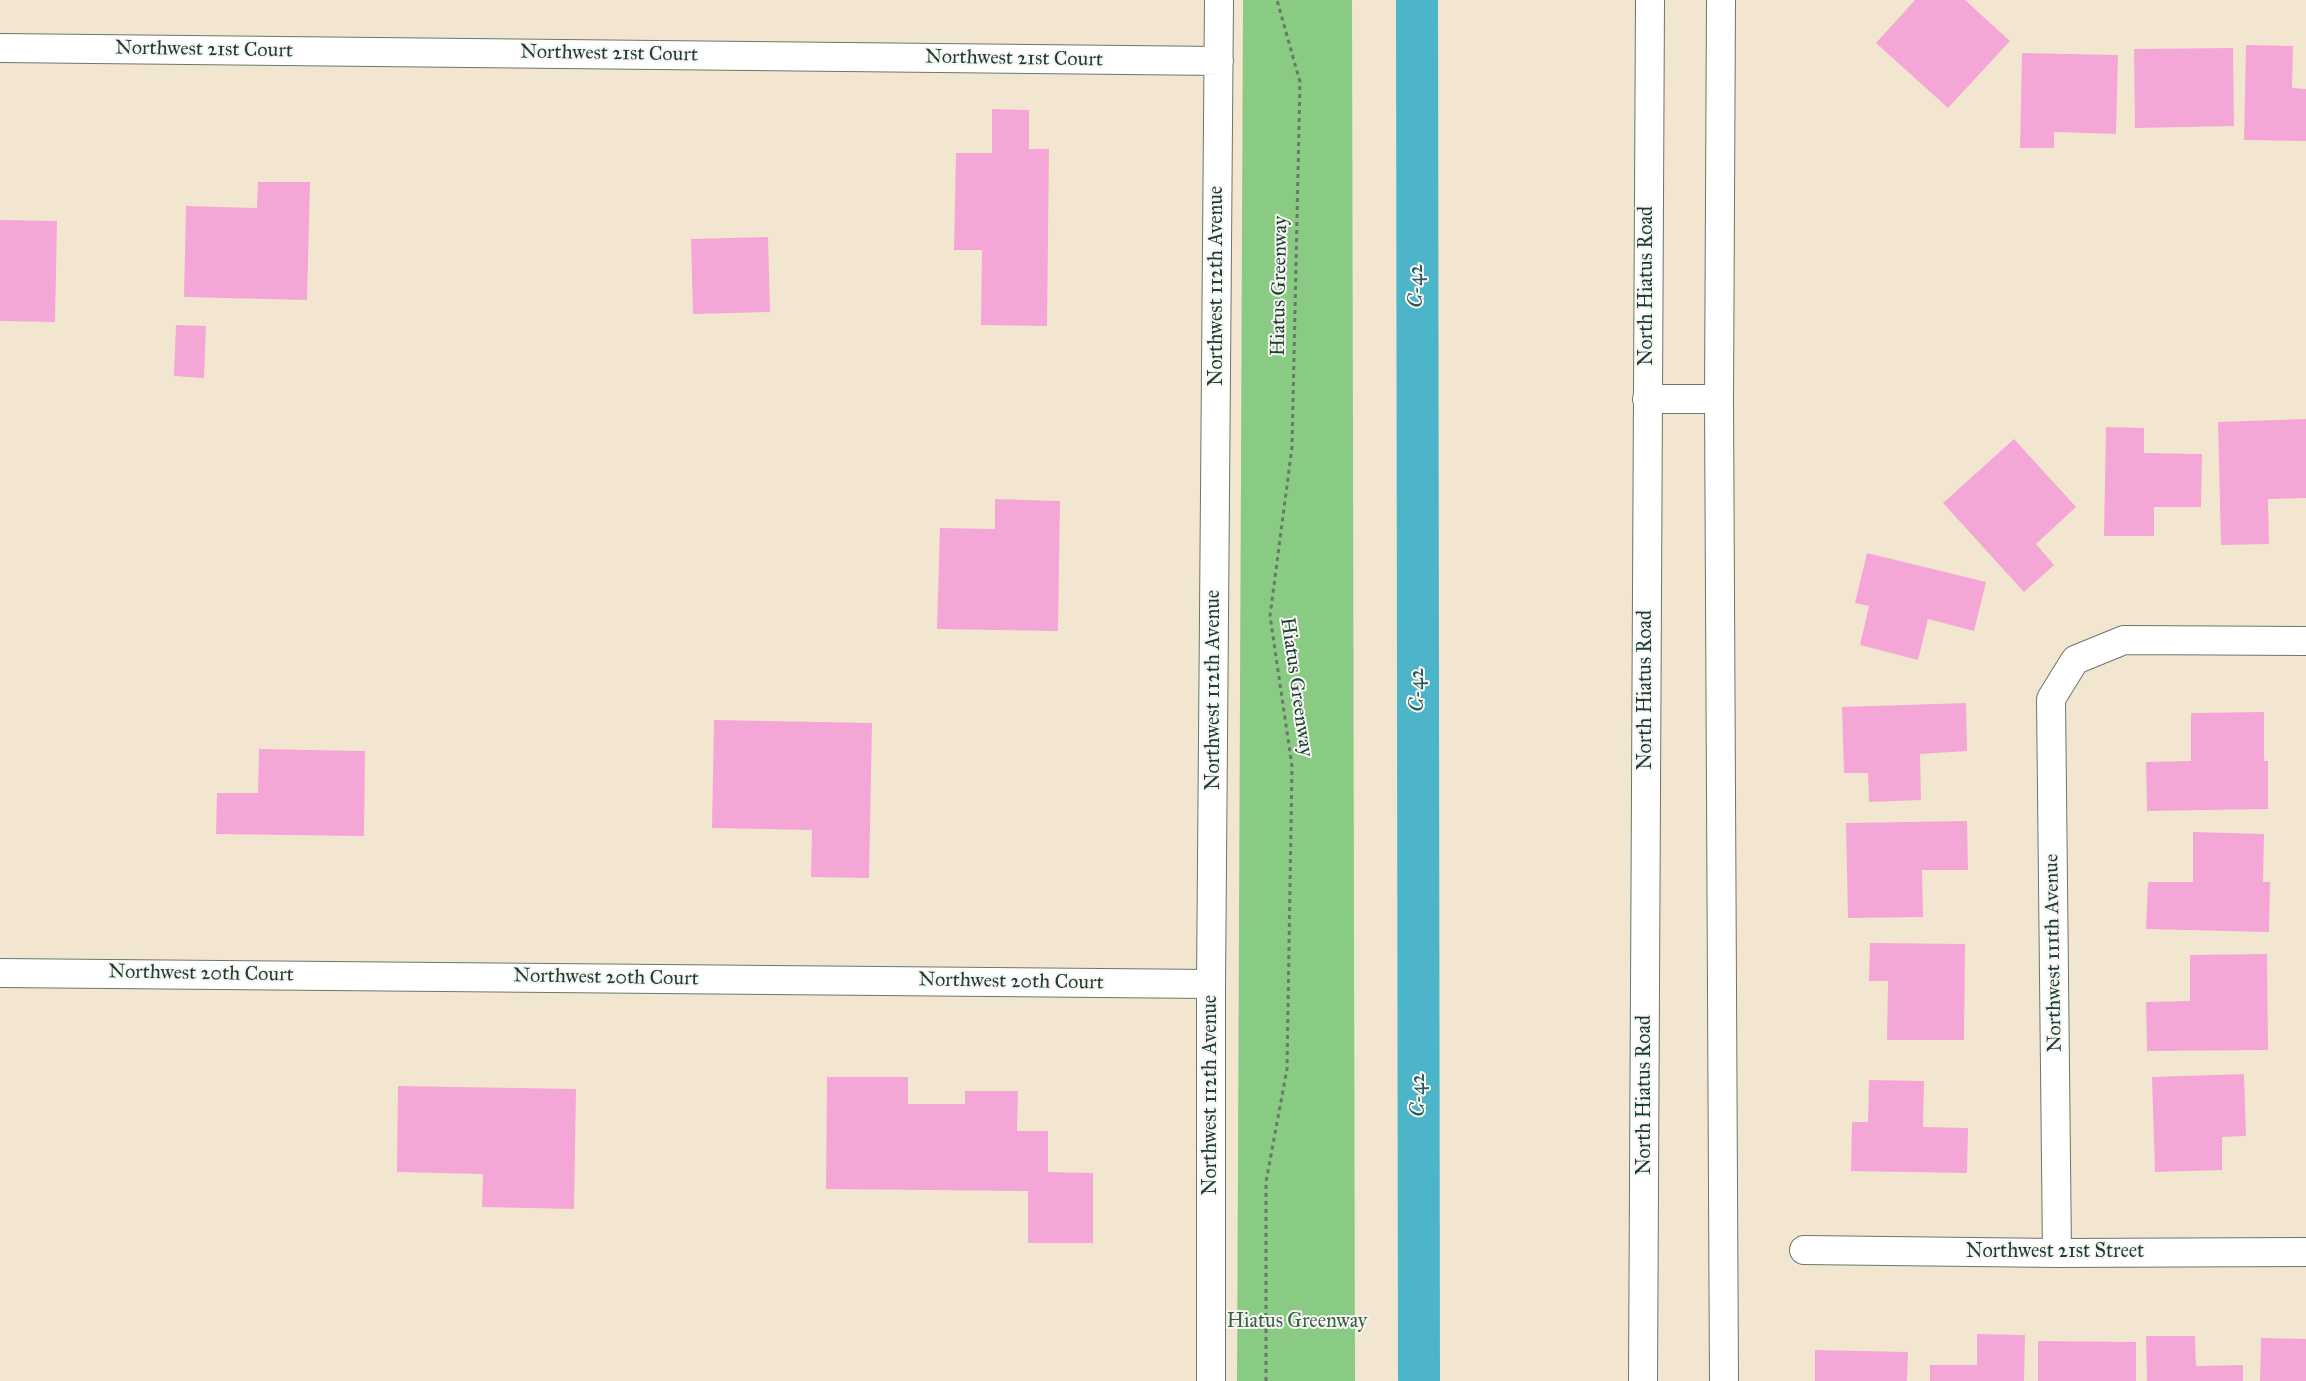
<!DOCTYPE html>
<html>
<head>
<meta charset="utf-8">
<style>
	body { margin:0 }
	canvas { display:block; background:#f3e6d1 }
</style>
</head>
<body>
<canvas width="2306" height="1381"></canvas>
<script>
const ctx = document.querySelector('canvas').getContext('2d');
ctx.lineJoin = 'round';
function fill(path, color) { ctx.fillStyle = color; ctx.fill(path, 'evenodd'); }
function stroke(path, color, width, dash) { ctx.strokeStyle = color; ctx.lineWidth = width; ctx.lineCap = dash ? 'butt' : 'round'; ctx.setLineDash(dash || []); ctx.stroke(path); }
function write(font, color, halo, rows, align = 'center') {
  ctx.font = font + ' "IM FELL Great Primer",serif'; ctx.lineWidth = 4; ctx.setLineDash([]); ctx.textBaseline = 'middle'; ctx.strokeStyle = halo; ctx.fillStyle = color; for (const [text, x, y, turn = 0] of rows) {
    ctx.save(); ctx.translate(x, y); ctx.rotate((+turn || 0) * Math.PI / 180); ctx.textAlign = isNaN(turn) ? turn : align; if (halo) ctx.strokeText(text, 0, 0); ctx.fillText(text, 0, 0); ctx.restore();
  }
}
fill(new Path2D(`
	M1243,0H1352L1355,1381H1237Z`), '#8acb83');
stroke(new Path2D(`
	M1417,0L1419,1381`), '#4cb5ca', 42);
fill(new Path2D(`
	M1915,0H1965L2010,41L1948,108L1876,43Z
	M2246,45L2293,46L2292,88L2306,89V141L2244,140Z
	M2233,48L2234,126L2135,128L2134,49Z
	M2022,53L2118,55L2116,134L2054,132V148H2020Z
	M992,109L1029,110V149H1049L1047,326L981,325L982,250H954L956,153H992Z
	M258,182H310L307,300L184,297L186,206L257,208Z
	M0,220L57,221L55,322L0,321Z
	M768,237L770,312L693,314L691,239Z
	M176,325L206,326L204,378L174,376Z
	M2306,419V498L2268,499L2269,544L2221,545L2218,422Z
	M2106,427L2144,428V453L2202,454L2201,507H2154V536H2104Z
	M2014,439L2076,507L2036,544L2054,565L2024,592L1943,503Z
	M995,499L1060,501L1058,631L937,629L940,528L995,529Z
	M1867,553L1986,582L1974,631L1928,619L1918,660L1860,645L1869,606L1855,603Z
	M1966,703L1967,751L1920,754L1921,800L1869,802L1868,773H1844L1842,707Z
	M2264,712V761H2268V809L2147,811L2146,762L2191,761V713Z
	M714,720L872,723L869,878L811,877L812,830L712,828Z
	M259,749L365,751L364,836L216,834L217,793H258Z
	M1967,821L1968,870H1922L1923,917L1848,918L1846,823Z
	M2193,832L2264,834L2263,882H2270L2269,932L2146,929L2148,882H2193Z
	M1870,943L1965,944L1964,1040H1887L1888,981H1869Z
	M2267,954L2268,1050L2147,1051L2146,1002L2190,1001V955Z
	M2244,1074L2246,1136L2222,1137V1170L2155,1172L2152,1077Z
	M827,1077H908V1104H965V1091H1018L1017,1131H1048V1172L1093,1173V1243H1028V1191L826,1189Z
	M1869,1080L1924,1081L1923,1127L1968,1128L1967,1173L1851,1171L1852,1122H1868Z
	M398,1086L576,1089L574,1209L482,1207L483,1174L397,1172Z
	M1977,1334L2025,1335L2024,1381H1930V1365H1977Z
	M2146,1336H2195L2196,1366L2243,1365V1381H2147Z
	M2261,1338L2306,1339V1381H2260Z
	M2038,1341L2136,1342V1381H2038Z
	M1815,1350L1908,1352L1907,1381H1815Z`), '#f4a7d6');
const minor = new Path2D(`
	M0,48L1219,61
	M0,973L1211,984
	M1804,1250L2057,1253L2306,1252
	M2057,1253L2051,699L2075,660L2124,640L2306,641
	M1211,1381V984L1219,0`);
const secondary = new Path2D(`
	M1721,0L1719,399L1724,1381
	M1647,399H1719
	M1643,1381L1650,0`);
stroke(minor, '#69786b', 30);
stroke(secondary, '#69786b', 30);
stroke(new Path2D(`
	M1266,1381V1182L1287,1069L1292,766L1270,616L1292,447L1300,82L1277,0`), '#69786b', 3, [4, 4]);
stroke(minor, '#fff', 28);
stroke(secondary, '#fff', 28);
write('20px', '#1f3d34', '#f6f6f2', [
	["Northwest 21st Court",204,50,1],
	["Northwest 21st Court",609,54,1],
	["Northwest 21st Court",1014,59,1],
	["Northwest 112th Avenue",1217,286,-90],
	["Hiatus Greenway",1280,286,-89],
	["North Hiatus Road",1647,286,-90],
	["Hiatus Greenway",1296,687,82],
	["Northwest 112th Avenue",1214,690,-90],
	["North Hiatus Road",1646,690,-90],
	["Northwest 111th Avenue",2054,953,-91],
	["Northwest 20th Court",201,974,1],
	["Northwest 20th Court",606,978,1],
	["Northwest 20th Court",1011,982,1],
	["Northwest 112th Avenue",1211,1095,-90],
	["North Hiatus Road",1645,1095,-90],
	["Northwest 21st Street",2055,1252]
]);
write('20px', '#3a6048', '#f6f6f2', [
	["Hiatus Greenway",1297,1322]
]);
write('italic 21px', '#2a5b5a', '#f6f6f2', [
	["C-42",1417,286,-90],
	["C-42",1418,690,-90],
	["C-42",1419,1095,-90]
]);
</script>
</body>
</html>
